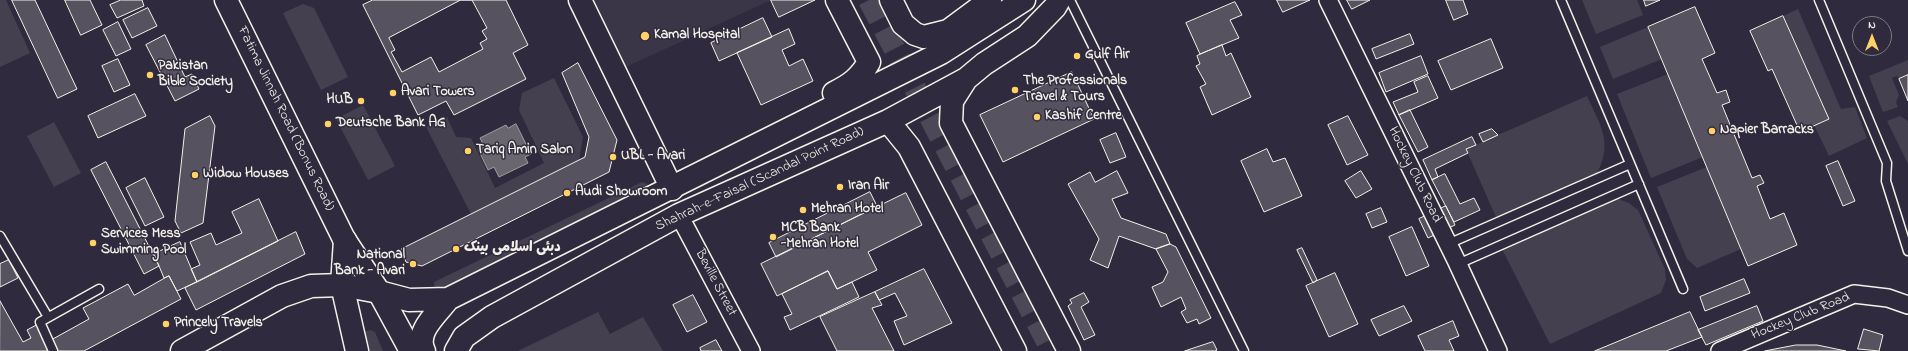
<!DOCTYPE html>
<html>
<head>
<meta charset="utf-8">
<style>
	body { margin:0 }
	#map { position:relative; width:1908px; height:351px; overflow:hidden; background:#2f2a3d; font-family:"Indie Flower",sans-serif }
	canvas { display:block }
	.north { position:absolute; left:1852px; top:16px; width:40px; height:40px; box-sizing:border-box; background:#2f2a3d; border:1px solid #7e7a81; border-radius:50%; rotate:0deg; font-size:11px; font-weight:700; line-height:16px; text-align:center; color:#f4f1e8 }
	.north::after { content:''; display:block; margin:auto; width:14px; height:18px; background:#ffd166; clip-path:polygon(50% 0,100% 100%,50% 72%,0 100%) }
</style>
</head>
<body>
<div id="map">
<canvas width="1908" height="351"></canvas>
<div class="north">N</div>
</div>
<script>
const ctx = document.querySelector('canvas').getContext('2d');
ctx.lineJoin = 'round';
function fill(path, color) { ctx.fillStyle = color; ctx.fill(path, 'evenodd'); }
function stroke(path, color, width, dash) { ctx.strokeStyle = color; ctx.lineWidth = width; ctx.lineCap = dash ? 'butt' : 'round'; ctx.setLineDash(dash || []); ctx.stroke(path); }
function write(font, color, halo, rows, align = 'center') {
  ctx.font = font + ' "Indie Flower","Playpen Sans Arabic",sans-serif'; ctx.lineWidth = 3; ctx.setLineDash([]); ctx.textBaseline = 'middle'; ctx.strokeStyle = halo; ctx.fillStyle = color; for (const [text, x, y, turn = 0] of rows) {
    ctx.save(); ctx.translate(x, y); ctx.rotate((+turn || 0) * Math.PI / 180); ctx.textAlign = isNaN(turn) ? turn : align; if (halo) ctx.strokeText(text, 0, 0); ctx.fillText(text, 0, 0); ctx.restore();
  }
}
fill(new Path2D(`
	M580,0H771L615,72Z`), '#3b3647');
fill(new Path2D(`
	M0,0H6L30,53L0,67Z
	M1582,0H1637L1643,15L1596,34Z
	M303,4L314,8L348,77L321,90L283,13Z
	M1798,9L1841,109L1855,107L1867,138L1829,156L1814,125L1829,119L1783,16Z
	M1648,27L1662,59L1613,79L1600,47Z
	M1908,60V75L1899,79L1897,76L1892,78L1899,95L1896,102L1898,107L1883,112L1869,76Z
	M1668,74L1703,157L1651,178L1617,94Z
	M554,78L583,137L579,161L471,214L426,127L447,117L456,137L471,138L495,188L544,163L519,110L522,93Z
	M1587,96C1602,129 1614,144 1594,179L1499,224L1466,149Z
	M363,105L395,166L368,180L336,119Z
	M1900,116L1908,121V164L1887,121Z
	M54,122L81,173L54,187L27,136Z
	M1707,167L1741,249L1697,268L1687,259L1657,187Z
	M642,182L647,184V189L444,290L435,289L434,282Z
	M1611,196L1629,203L1638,210L1665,269L1666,280L1661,293L1550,344L1500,245Z
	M598,312L610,334L643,317L663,351H518Z
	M370,330L375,332L383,351H365L364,332Z`), '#454050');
const water = new Path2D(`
	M516,124L531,154L525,157L528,163L499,177L494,167L488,170L478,149L484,146L480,138L506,125L508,128Z`);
fill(water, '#6a6670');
stroke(water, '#a19ea0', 1);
const building = new Path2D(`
	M12,0H35L77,89L58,98Z
	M65,0H90L102,25L81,35Z
	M121,0H142L144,6L117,18L110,5Z
	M373,0H506L528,45L513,53L526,79L454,115L446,101L418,115L363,5Z
	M461,0H472L487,28L482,31L487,39L480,43L483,49L439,72L431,57L402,72L391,52L395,50L389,38Z
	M771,0H815L779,17Z
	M1277,0H1310L1283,12Z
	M1347,0H1370L1352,9Z
	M1446,0H1463L1468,14L1454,20Z
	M1644,0H1660L1646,6Z
	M1235,2L1242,15L1230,20L1239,38L1200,54L1186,23Z
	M1695,7L1715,53L1702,59L1717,93L1726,90L1730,102L1722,105L1752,178L1760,175L1764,183L1757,186L1770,219L1784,213L1797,245L1748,266L1648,27Z
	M148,8L157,26L132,38L123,20Z
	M1783,16L1829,119L1800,132L1772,69L1768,71L1750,31Z
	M763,18L772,37L719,61L711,43Z
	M118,22L131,49L116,56L103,30Z
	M789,29L795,44L782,50L789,66L803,59L813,81L761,105L737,53Z
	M1410,34L1414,44L1376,59L1372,49Z
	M165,35L185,77L192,74L199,89L175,101L146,45Z
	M1491,39L1503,68L1451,90L1438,61Z
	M1222,45L1226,56L1231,53L1251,97L1212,115L1200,87L1206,84L1196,66L1200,64L1197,56Z
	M1421,56L1428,74L1386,92L1379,73Z
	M118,59L130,85L114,92L102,66Z
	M578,63L617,140L609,172L422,266L406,262L401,249L585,157L589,137L562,73Z
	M1072,72L1094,119L1003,162L980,115Z
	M1908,75V101L1899,79Z
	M1428,76L1438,98L1399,115L1393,102L1418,92L1414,82Z
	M135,94L146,116L98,138L88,116Z
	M1410,110L1428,147L1418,152L1399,115Z
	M210,116L215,126L203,223L181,233L175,221L185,129Z
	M1348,116L1368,155L1347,165L1328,125Z
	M1492,129L1498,135L1483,142L1479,134Z
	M1116,133L1126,157L1110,163L1100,140Z
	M1472,137L1476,145L1466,149L1468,153L1435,169L1438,177L1432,180L1423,160Z
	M1267,149L1273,162L1285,158L1302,196L1264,212L1241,161Z
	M1838,161L1855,201L1843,206L1826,166Z
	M106,162L159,266L144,274L91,170Z
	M1117,171L1128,193L1112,199L1121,218L1166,234L1170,244L1156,249L1119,236L1108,268L1090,260L1099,239L1068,184L1090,172L1095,182Z
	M1361,171L1372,189L1356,198L1345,181Z
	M1445,174L1460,204L1474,198L1480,210L1454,222L1432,180Z
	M145,178L164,217L145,226L126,188Z
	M870,192L877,206L776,257L769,243Z
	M906,193L922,225L868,252L877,270L837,289L828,271L777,296L761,264Z
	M259,199L278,241L197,282L191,269L200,265L190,242L211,233L216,245L242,233L232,212Z
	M1446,206L1455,225L1428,238L1419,219Z
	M1381,208L1387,222L1372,228L1366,214Z
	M1412,227L1429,266L1406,276L1389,237Z
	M296,232L305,254L196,310L185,288Z
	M180,242L197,282L177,291L169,276L164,278L154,254Z
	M1170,244L1176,247L1211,318L1199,324L1197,319L1187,323L1181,312L1186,309L1181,297L1161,307L1152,287L1163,282L1168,272L1156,249Z
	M1302,248L1317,280L1313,283L1297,250Z
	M9,260L18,278L0,287V264Z
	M924,269L952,323L904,345L894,321L907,316L895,293L879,300L875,292Z
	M828,271L837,289L852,282L859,297L790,330L784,317L792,314L782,294Z
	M1335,273L1358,324L1329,337L1306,286Z
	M169,276L181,299L84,351H58L51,340L89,319L83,308L128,284L134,295Z
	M1744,279L1750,293L1705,311L1700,297Z
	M875,292L882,305L872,308L894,351H837L820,317Z
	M1084,293L1089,302L1081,307L1095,335L1084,340L1068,306L1072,303L1070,300Z
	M693,295L707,322L687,332L673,305Z
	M0,301L23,342L31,338L27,330L40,323L53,351H0Z
	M1404,306L1412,321L1379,336L1371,320Z
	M1757,306L1763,321L1706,345L1698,330Z
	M1690,312L1702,337L1666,351H1595Z
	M1453,321L1459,336L1449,340L1454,351H1425L1418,336Z
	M1864,329L1883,335L1879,351L1858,349Z
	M716,340L722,351H701L700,348Z
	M1213,342L1217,350L1215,351H1185Z
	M1796,345H1817L1846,351H1765Z`);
fill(building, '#56525f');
stroke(building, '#f4f1e8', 1);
stroke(new Path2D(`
	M869,0L1052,351`), '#4d4857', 22, [22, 11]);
const lane = new Path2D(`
	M1070,0L1244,351
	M1561,0L1683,289
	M1819,0L1887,163L1886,181L1908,251
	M0,236L48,317
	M1448,244L1630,164
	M1458,264L1639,184
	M53,351L40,322L99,289`);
const street = new Path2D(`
	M1328,0L1456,260L1498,351
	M679,215L751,351
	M1720,351L1854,294L1888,298L1908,305`);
const secondary = new Path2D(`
	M580,0L672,189
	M344,239L379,292L411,351`);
const primary = new Path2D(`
	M226,0L344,239
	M345,240L342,285L357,351`);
const highway = new Path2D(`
	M891,0L903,24L915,34L924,37L948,31L990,0
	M966,79L952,101L951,123L1069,351
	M834,93C850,85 860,78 869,62L837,0
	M888,121L909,147L1015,351
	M182,351L282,296L311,286L342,285L379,292L409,300L448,299L941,53L1024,0
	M424,351C414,332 438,313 448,299
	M456,351L464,337L492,317L679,215L888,121L966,79L984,64L1027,36L1055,7L1059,0`);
stroke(lane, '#f4f1e8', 11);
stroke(street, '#f4f1e8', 20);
stroke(secondary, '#f4f1e8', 25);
stroke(primary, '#f4f1e8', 25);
stroke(highway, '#f4f1e8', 25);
stroke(lane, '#2f2a3d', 8);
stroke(street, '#2f2a3d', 17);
stroke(secondary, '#2f2a3d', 22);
stroke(primary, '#2f2a3d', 22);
stroke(highway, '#2f2a3d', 22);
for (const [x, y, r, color] of [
	[645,36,5,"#ffd166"],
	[1077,56,4,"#ffd166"],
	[150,75,4,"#ffd166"],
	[1015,90,4,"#ffd166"],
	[393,93,4,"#ffd166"],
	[361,101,4,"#ffd166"],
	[1037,117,4,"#ffd166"],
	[328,124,4,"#ffd166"],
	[1712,131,4,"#ffd166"],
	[468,151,4,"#ffd166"],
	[613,157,4,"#ffd166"],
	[195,175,4,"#ffd166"],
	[840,187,4,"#ffd166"],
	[567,193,4,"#ffd166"],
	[803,210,4,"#ffd166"],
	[773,237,4,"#ffd166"],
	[93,243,4,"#ffd166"],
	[456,249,4,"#ffd166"],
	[413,264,4,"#ffd166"],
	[166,324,4,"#ffd166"]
]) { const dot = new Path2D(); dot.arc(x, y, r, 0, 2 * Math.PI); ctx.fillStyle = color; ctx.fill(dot); stroke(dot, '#2f2a3d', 1.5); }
write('bold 14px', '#f4f1e8', '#2f2a3d', [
	["Kamal Hospital",654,36],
	["Gulf Air",1085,56],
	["Pakistan",158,67],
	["Bible Society",158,83],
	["The Professionals",1023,82],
	["Travel & Tours",1023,98],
	["Avari Towers",401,93],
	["HUB",353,101,"right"],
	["Kashif Centre",1045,117],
	["Deutsche Bank AG",336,124],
	["Napier Barracks",1720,131],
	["Tariq Amin Salon",476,151],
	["UBL - Avari",621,157],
	["Widow Houses",203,175],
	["Iran Air",848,187],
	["Audi Showroom",575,193],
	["Mehran Hotel",811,210],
	["MCB Bank",781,229],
	["-Mehran Hotel",781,245],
	["Services Mess",101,235],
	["Swimming Pool",101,251],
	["دبئی اسلامی بینک",464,249],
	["National",405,256,"right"],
	["Bank - Avari",405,272,"right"],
	["Princely Travels",174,324]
], 'left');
write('14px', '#f4f1e8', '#2f2a3d', [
	["Fatima Jinnah Road (Bonus Road)",285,119,64],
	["Hockey Club Road",1414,175,64],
	["Shahrah-e-Faisal (Scandal Point Road)",760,180,-25],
	["Beville Street",715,283,62],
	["Hockey Club Road",1801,317,-22]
]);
</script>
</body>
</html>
